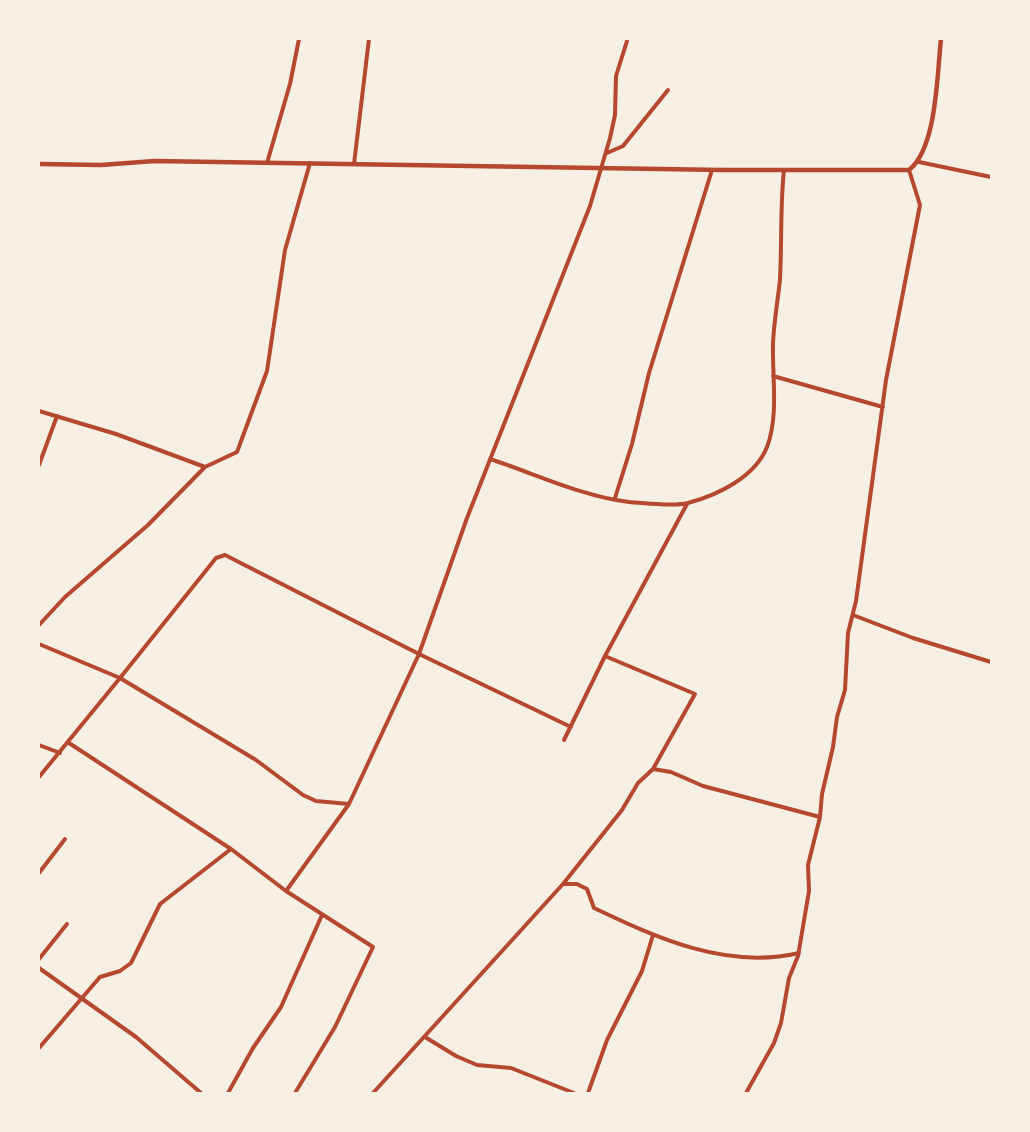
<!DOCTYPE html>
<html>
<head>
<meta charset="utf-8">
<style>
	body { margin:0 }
	#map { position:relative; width:1030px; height:1132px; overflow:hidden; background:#f6efe4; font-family:Lato,sans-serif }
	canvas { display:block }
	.frame { position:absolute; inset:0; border:40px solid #f6efe4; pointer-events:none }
</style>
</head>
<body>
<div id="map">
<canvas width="1030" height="1132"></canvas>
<div class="frame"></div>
</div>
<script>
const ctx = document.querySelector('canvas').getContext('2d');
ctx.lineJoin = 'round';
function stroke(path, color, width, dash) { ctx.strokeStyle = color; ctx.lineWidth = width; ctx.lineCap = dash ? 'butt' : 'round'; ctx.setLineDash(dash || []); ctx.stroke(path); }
stroke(new Path2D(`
	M607,153L623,146L668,90
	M919,162L991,177
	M267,163L290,84L299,39
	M354,164L369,39
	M773,376L883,407
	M39,411L116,434L205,467
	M490,459C533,473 584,497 629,502C646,503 672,507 688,503C718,495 755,477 767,447C779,415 772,376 773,343C774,321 778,300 780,279C782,243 780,207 784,170
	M39,465L57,416
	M615,498L632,444L649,373L712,170
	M853,615L913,638L991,662
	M39,625L65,597L148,525L205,467L237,452L267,371L285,250L310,163
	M39,644L120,678L39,777
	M605,656L695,694L653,769
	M564,740L605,656L687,504
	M69,743L231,849L286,891L349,804L419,654L571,727
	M39,745L60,753
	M349,804L316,801L303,795L256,760L120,678L216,558L225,555L419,654L467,518L590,206L610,138L615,115L616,76L627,41
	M39,873L65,839
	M563,884H577L587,889L594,908C657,938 727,970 799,953
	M286,891L373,947L335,1027L295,1093
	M39,959L67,924
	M39,968L136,1037L201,1093
	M425,1037L456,1056L477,1065L511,1068L574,1093
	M39,1048L100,977L120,971L131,963L160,904L231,849
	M228,1093L253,1048L281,1007L322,915
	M373,1093L563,884L622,810L638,783L653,769L671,772L703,786L820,817
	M588,1093L607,1040L642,971L653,935
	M746,1093L774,1043L781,1023L789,978L798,956L809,891L808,865L820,817L822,794L833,747L837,717L845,690L848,633L856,601L886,380L920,205L909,170`), '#b5482f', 4);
stroke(new Path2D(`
	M39,164L101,165L154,161L723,170H909C937,148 937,74 941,39`), '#b5482f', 4.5);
</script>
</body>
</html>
